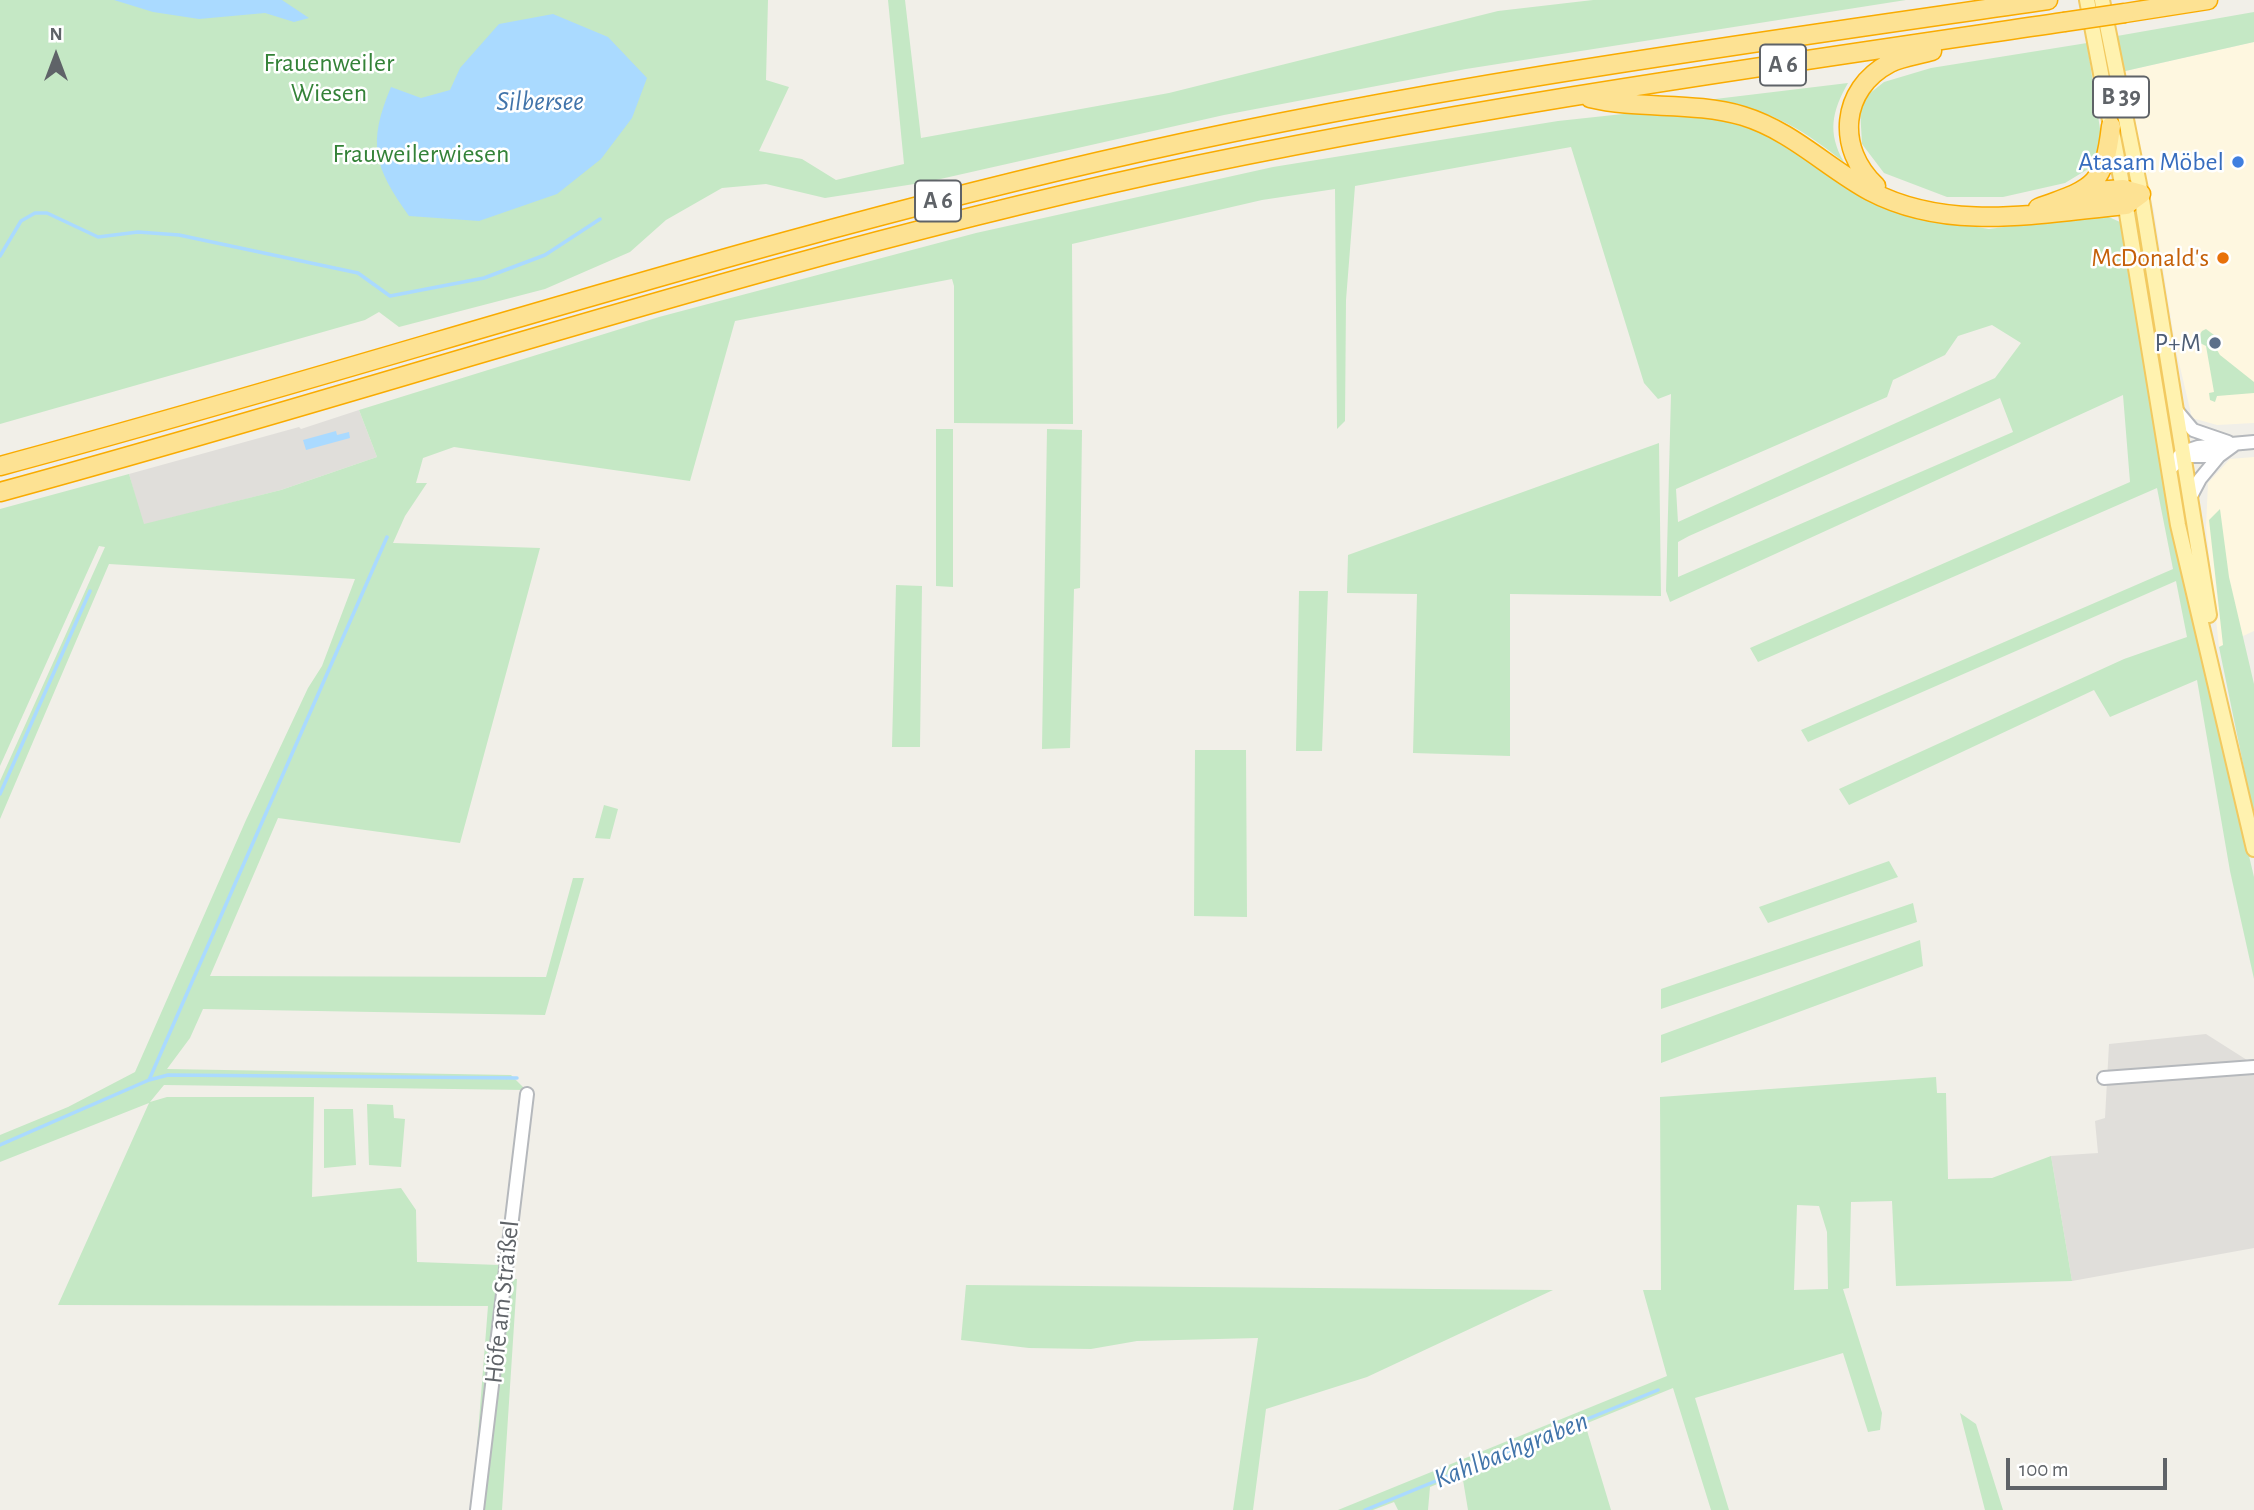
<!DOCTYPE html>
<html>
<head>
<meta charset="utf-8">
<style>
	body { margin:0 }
	#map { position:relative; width:2254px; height:1510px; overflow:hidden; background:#f1efe8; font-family:"Alegreya Sans",sans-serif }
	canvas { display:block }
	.north { position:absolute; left:21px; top:21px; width:70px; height:70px; -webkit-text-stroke:5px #fff; paint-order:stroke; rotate:0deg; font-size:19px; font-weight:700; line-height:28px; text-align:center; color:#5f6368 }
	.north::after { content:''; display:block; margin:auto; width:24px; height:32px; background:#5f6368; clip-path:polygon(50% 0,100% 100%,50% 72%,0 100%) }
	.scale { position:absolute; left:2006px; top:1458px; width:161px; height:32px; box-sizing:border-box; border:4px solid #5f6368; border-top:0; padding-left:9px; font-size:21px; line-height:24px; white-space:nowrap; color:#5f6368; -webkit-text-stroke:5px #fff; paint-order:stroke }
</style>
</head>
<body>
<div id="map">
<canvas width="2254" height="1510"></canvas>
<div class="north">N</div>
<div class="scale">100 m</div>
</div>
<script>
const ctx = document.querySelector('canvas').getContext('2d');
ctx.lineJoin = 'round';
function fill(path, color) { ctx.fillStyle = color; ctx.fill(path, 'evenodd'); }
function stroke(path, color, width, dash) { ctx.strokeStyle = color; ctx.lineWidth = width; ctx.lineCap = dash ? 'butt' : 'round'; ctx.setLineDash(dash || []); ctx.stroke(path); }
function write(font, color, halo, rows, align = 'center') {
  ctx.font = font + ' "Alegreya Sans",sans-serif'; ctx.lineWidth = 5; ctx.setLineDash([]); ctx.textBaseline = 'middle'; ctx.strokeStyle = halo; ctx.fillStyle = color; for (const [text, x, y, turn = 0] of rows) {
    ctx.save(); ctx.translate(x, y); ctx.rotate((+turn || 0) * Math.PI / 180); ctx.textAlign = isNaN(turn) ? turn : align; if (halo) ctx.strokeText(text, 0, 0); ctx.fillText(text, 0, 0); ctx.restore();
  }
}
fill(new Path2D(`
	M2254,42V423L2217,425L2192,418L2176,350L2154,211L2121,72Z
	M2254,457V631L2219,647L2206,527L2208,483L2230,459Z`), '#fef7e0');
fill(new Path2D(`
	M359,410L377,457L281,490L143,525L129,474L299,427L301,429Z
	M2206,1034L2247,1060L2254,1059V1248L2072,1281L2051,1156L2098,1153L2095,1121L2105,1118L2109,1044Z`), '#e0deda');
fill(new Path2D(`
	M0,0H768L766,80L789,87L759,151L802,159L836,180L904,164L888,0H905L921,138L1169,93L1498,11L1593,0H1906L1466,69L1224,115L927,182L825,198L766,184L722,188L666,220L630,252L545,289L399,327L379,312L365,320L0,424Z
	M2254,12V42L2121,72L2117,36Z
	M2087,43L2102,142L2093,166L2065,183L2003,197H1947L1884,173L1862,144L1860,108L1869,94L1884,82L1931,68Z
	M1848,83C1832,111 1827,133 1844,162C1795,124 1769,109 1707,100Z
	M1675,113L1724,121L1767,134L1833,177L1910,216L1989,229L2102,214L2120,222L2126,235L2159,457L2183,577L2254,877V979L2230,871L2197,680L2110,717L2094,690L1849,805L1839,789L2124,659L2187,637L2176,581L1808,742L1801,730L2173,569L2157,488L1758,662L1750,648L2130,482L2123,395L1670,602L1666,591L1671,394L1658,399L1644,383L1571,147L1355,186L1346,300L1345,421L1337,429L1335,189L1262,200L1072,244L1073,424L954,423V286L952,279L735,321L690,481L454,447L423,458L416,483H427L405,516L393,543L540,548L460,843L278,818L210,976L546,977L573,878H584L545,1015L203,1009L190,1038L167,1069L511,1075L526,1090L164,1085L150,1102L167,1097H314L312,1197L401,1188L416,1210L417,1262L499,1265L498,1278L517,1279L502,1510H472L488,1306L58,1305L149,1103L0,1162V1135L68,1107L135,1072L246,820L308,688L322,666L355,579L109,564L0,819V781L105,547L99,546L0,766V509L129,474L144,524L281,490L377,457L359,410L659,317L976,233L1273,167L1558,121L1623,114ZM1992,325L2021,343L1995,378L1678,522L1676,489L1887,397L1893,380L1945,355L1958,336ZM2000,398L2013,432L1678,577V542L1689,536Z
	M2206,329L2214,335L2211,340L2220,355L2254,382V393L2217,396L2215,402L2210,400L2209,393L2214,392L2206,346L2196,341L2202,331Z
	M936,429H953V587L936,586Z
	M1047,429L1082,430L1080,588L1074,589L1070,748L1042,749Z
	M1659,443L1661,596L1510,594V756L1413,753L1417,594L1347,593L1348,555Z
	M2220,509L2229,577L2254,684V817L2219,647L2223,645L2209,520Z
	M896,585L922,586L920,747H892Z
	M1299,591H1328L1322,751H1296Z
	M1195,750H1246L1247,917L1194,916Z
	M604,805L618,809L610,839L595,838Z
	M1889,861L1898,877L1768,923L1759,907Z
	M1913,903L1917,922L1661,1009V989Z
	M1920,940L1923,966L1661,1063V1035Z
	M1936,1077L1937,1093H1946L1948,1179L1992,1178L2051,1156L2072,1281L1896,1286L1892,1201L1851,1202L1849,1288L1843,1289L1882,1413L1880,1430L1868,1432L1843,1353L1695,1398L1729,1510H1711L1673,1388L1585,1424L1611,1510H1468L1462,1474L1430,1487L1428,1510H1398L1394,1502L1373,1510H1338L1667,1376L1643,1290H1661L1660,1097ZM1797,1205L1819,1206L1827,1232L1828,1289L1794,1290Z
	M367,1104L393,1105L394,1118L405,1119L401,1167L369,1165Z
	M324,1109H353L356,1165L324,1168Z
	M966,1285L1553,1290L1367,1377L1266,1409L1253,1510H1233L1258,1338L1137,1341L1091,1349L1029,1348L961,1340Z
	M1960,1413L1976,1424L2003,1510H1985Z`), '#c5e8c5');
fill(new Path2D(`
	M114,0H282L309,18L294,22L265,13L199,19L153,12Z
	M553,14L608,37L647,78L632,118L601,159L557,194L479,221L409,216C374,167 367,144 391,87L421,98L450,90L460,68L499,24Z
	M336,431L337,435L349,432L350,438L306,450L303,440Z`), '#aadaff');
stroke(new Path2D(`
	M0,256L21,221L35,213H47L98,237L138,232L179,235L358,273L390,296L484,278L545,255L600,219
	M0,794L90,591
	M149,1080L168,1075L517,1078
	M0,1145L149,1080L387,537
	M1365,1510L1658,1390`), '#aadaff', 3.5);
const minor = new Path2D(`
	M2177,411L2193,430L2228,442
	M2179,456H2219L2234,445
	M2169,470L2189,450L2198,447L2254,442
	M2190,498L2200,479L2219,456
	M2104,1078L2254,1067
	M477,1510L527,1094`);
const major = new Path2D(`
	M2087,0L2123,189L2178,525L2254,849
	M2102,0L2141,194L2209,615`);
const highway = new Path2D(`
	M2125,13L2208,0
	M1590,98C1640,110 1693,101 1743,116C1792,131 1826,167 1870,191C1950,233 2041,213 2126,205L2141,194L2123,189L2081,192
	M1876,186C1836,149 1840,89 1890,63C1902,57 1919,55 1932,51
	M2038,208C2093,188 2104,187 2111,126
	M0,466C381,364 756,238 1141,152C1440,85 1745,44 2048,0
	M0,492C383,388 761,260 1150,175C1451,110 1758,67 2064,22`);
stroke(minor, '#b5b8bc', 16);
stroke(major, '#f2c960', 18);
stroke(highway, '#f9ab00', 21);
stroke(minor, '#fff', 12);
stroke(major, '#fff2af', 14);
stroke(highway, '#fde293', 18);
const highwayBridge = new Path2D(`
	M2064,22L2125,13`);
stroke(highwayBridge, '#f9ab00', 21, []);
stroke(highwayBridge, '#fde293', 18);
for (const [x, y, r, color] of [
	[2238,162,7,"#3f7fe0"],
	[2223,258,7,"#e8710a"],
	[2215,343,7,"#5c6f8a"]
]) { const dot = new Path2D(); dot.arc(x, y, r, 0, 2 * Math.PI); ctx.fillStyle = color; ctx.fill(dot); stroke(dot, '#fff', 2.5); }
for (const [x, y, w] of [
	[1783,65,46],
	[2121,97,56],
	[938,201,46]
]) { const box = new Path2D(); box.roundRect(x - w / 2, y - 20.5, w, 41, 5); ctx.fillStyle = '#fff'; ctx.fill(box); stroke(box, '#5f6368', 2); }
write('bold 24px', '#5f6368', null, [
	["A 6",1783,65],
	["B 39",2121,97],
	["A 6",938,201]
]);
write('26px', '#348238', '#fff', [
	["Frauenweiler",329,63],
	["Wiesen",329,93],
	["Frauweilerwiesen",421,154]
]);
write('26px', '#366cbe', '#fff', [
	["Atasam Möbel",2224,162]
], 'right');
write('26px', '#c56008', '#fff', [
	["McDonald's",2209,258]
], 'right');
write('26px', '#4e5e75', '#fff', [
	["P+M",2201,343]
], 'right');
write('26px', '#5f6368', '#fff', [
	["Höfe am Sträßel",502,1302,-84]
]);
write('italic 28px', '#4174aa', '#fff', [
	["Silbersee",540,102],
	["Kahlbachgraben",1511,1450,-22]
]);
</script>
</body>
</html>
